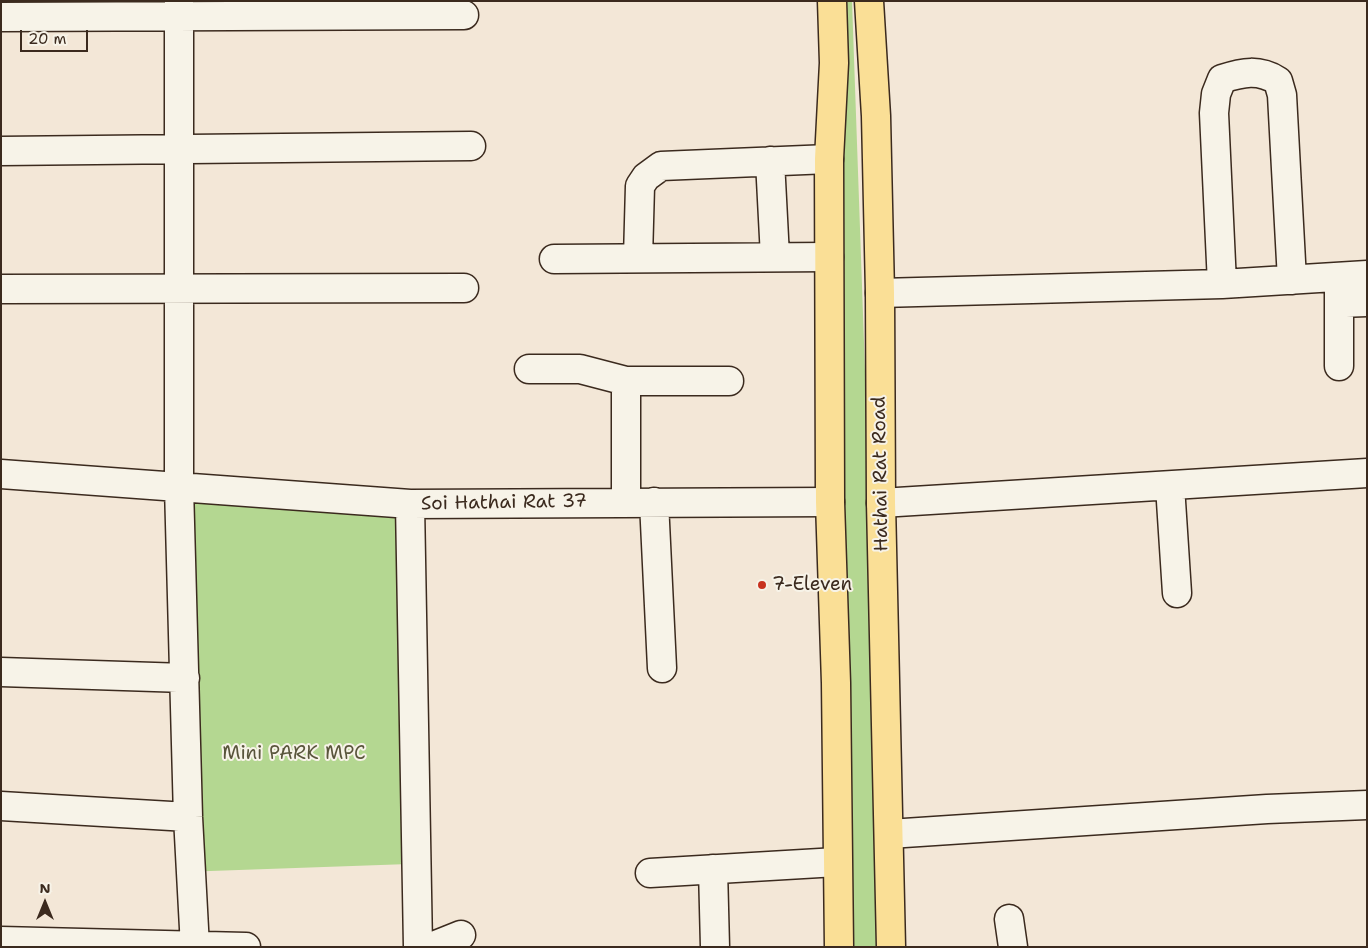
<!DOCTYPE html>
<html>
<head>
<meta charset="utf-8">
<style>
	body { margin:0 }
	#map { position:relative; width:1368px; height:948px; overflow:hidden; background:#f3e7d7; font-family:"Shantell Sans",sans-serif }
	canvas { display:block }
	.frame { position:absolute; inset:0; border:2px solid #3b2a1e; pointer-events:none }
	.north { position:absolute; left:20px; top:878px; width:50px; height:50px; -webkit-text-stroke:4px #f7f3e8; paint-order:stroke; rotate:0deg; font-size:14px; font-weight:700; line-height:20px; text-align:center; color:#3b2a1e }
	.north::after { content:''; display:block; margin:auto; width:18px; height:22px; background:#3b2a1e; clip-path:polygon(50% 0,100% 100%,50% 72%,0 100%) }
	.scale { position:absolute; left:20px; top:30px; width:68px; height:22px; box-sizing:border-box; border:2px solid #3b2a1e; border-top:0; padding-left:6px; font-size:15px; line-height:18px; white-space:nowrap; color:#3b2a1e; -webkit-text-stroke:4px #f7f3e8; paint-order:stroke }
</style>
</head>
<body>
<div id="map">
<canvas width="1368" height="948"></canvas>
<div class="frame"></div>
<div class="north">N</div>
<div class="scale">20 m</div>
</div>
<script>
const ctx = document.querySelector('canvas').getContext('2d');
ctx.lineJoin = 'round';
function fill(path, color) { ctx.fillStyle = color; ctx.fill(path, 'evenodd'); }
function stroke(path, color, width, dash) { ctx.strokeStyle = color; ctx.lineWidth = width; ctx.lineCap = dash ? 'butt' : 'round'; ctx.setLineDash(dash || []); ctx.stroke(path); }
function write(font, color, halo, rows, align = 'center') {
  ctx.font = font + ' "Shantell Sans",sans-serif'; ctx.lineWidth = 4; ctx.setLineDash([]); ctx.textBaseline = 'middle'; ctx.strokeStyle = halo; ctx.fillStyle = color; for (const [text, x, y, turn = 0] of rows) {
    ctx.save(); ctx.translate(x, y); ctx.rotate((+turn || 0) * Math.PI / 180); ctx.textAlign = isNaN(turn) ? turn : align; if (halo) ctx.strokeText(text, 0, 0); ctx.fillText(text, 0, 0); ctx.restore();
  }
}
fill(new Path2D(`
	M844,1H852L871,542L879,947H850L836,282Z
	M181,494L401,504L409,864L182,872Z`), '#b4d791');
const minor = new Path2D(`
	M179,1V487L188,817L195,947
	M1,17L464,15
	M1,151L471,146
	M770,161L775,257
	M638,258L640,186L646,177L661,166L829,159
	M554,259L829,257
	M1339,277V366
	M1222,284L1214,113L1216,94L1222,79C1243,72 1259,69 1278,81L1282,95L1292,280
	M1,289L464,288
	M880,293L1222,284L1367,275
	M1339,303L1367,302
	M529,369H580L626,381H729
	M1,474L410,504L830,502
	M1170,486L1177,593
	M626,502V381
	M654,502L662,668
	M881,503L1367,473
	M410,504L418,947
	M1,672L185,678
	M1,806L188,817
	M889,834L1267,809L1367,805
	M713,869L715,947
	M650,873L837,862
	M1009,919L1013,947
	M1,941L246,947
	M431,947L461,935`);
const major = new Path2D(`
	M832,1L834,63L829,159L830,502L836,683L839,947
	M869,1L876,116L880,293L881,503L891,947`);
stroke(minor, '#3b2a1e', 31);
stroke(major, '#3b2a1e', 31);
stroke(minor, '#f7f3e8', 28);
stroke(major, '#fadf96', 28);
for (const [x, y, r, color] of [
	[762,585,5,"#c8321e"]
]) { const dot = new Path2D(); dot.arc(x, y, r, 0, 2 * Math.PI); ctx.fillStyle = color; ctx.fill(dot); stroke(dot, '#f7f3e8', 2); }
write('19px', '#3b2a1e', '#f7f3e8', [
	["Hathai Rat Road",881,474,-91],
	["Soi Hathai Rat 37",504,503,-1]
]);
write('19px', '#3b2a1e', '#f7f3e8', [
	["7-Eleven",772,585]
], 'left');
write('19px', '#59553b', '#f7f3e8', [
	["Mini PARK MPC",294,754]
]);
</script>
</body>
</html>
